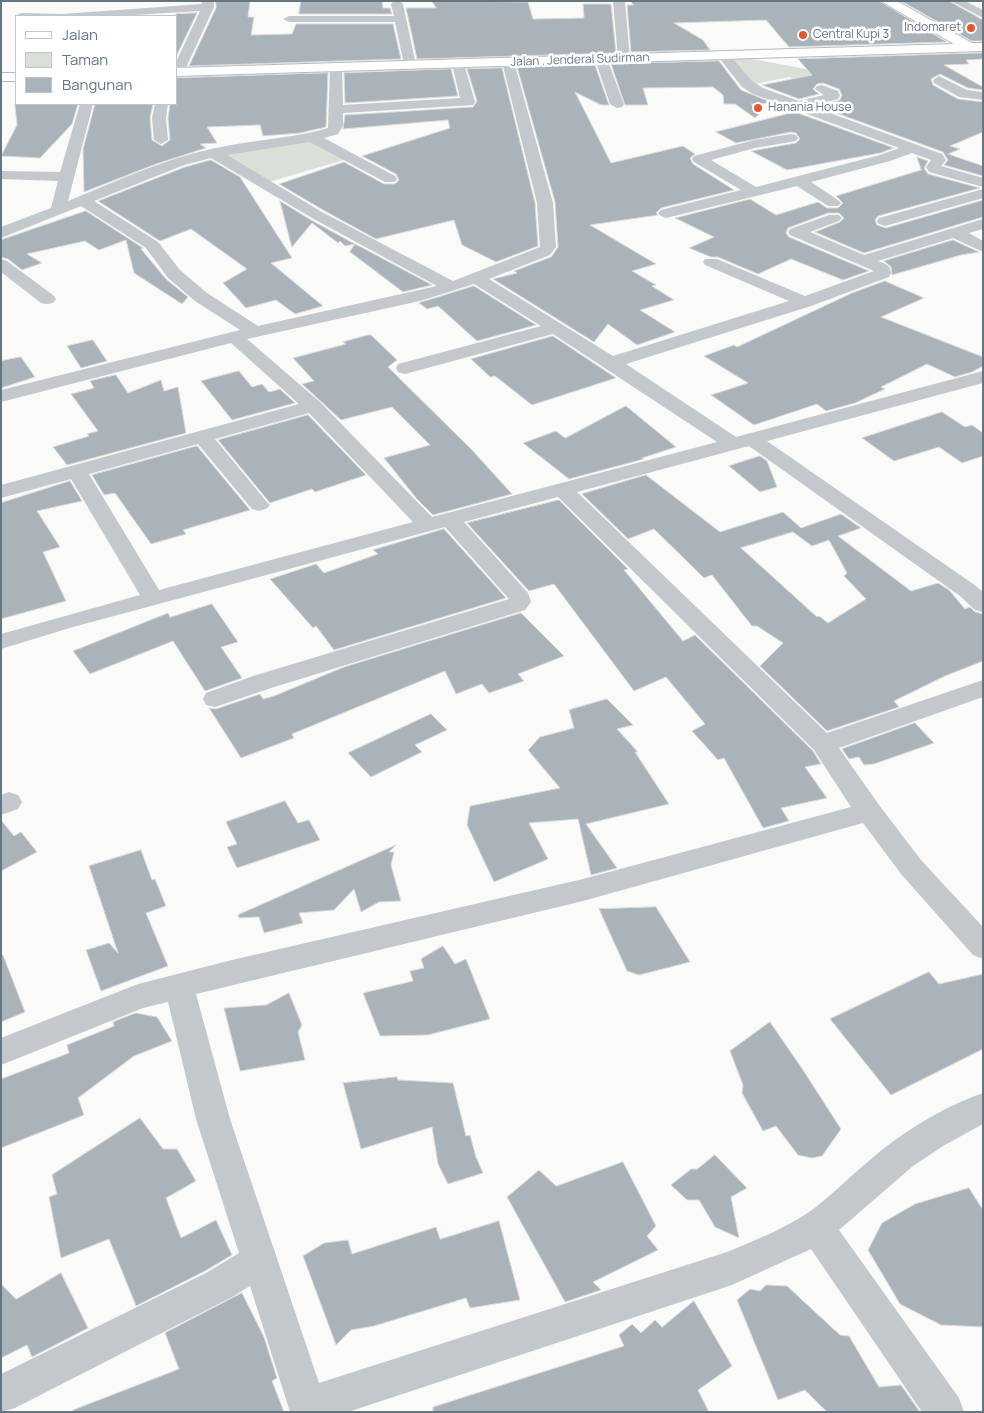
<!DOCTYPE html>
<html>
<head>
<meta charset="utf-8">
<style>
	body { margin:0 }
	#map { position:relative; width:984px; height:1413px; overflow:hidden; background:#fafaf8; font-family:Manrope,sans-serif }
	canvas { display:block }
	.frame { position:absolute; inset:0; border:2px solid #657683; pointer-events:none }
	.legend { position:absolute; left:15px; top:15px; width:162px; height:90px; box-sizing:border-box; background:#fff; border:1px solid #c1c8cd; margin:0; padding:6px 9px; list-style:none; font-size:15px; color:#657683 }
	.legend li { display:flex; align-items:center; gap:10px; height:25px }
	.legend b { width:25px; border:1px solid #c1c8cd }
</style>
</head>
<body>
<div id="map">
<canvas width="984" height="1413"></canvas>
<div class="frame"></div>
<ul class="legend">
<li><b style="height:6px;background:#fff"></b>Jalan</li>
<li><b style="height:14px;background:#dadfd7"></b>Taman</li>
<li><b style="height:14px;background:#aab3b9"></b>Bangunan</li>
</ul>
</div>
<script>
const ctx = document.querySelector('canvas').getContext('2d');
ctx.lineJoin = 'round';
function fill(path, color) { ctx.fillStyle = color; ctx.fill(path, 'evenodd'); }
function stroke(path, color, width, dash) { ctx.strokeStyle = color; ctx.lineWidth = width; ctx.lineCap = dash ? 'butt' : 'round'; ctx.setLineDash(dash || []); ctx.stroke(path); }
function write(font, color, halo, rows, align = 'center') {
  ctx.font = font + ' Manrope,sans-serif'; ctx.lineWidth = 5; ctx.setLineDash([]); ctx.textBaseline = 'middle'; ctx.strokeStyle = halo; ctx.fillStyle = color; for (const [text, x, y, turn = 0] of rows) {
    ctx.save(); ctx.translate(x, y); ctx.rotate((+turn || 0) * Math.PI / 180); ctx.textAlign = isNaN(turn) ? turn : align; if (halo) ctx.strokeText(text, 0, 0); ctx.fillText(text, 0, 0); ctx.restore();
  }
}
fill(new Path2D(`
	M747,58L827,73L805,82L789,77L755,84L733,62L735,59Z
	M310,140L344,160L269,182L225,155Z`), '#dadfd7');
const building = new Path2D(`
	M216,1H250L248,17H254L251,35L292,34L296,24H393L401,59L189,66L216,8Z
	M301,1H382L383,8H390L392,14H299Z
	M432,1L528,2L533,19L584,18L583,4H611L616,53L417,59L406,8H436Z
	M631,1H879L947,42L789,47L766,20L674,23L703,40L710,50L631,52L627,5H633Z
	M901,1H949L983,20V41H972Z
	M197,13L176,57V14Z
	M983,53V59L966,60L969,64L944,65L983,87V90L968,88L940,74L931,79L933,85L958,99L983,102V132L950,146L960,149L948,154L983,166V176L944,165L948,160L943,152L817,106L840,100L842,95L839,89L823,83L817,84L813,89L819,94L799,99L762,85L812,75L798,59Z
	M719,61L741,90L773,103L751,104L759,114L755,118L735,104H724L723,95L713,87L643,88L648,105H625L611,64Z
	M595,65L609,105H601L575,92L611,163L683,146L695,154L690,158L693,164L734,190L661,208L656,213L658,215L590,225L656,264L632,271L656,285L652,286L674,300L640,310L675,332L637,345L608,324L594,342L493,279L517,273L514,271L551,257L558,247L555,202L517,67Z
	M502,68L535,203L538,246L496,262L462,245L454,220L376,239L323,210L279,184L344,162L384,184H395L399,180L396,174L362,156L450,128L448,120L343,129L345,115L473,107L477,101L467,69Z
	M451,69L458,96L345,103L344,73Z
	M328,73L326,127L300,133L263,136L260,125L207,127L217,143L200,144L206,148L156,164L84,192L83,149L95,104H153L150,118L152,140L162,146L170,140L168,118L170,104H176V78Z
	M15,104H78L72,124L40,158L1,156L17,125Z
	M795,112L894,148L880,153L787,170L751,151L796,143L800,139L796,133L791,132L736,143L716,132Z
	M917,157L928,161L924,168L928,174L980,188L878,216L875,220L877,225L886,228L983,200V217L864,253L815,232L840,222L844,218L839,213H828L788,228L786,233L789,237L869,271L843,280L791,259L758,274L718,257H711L689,248L714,237L675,218L750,199L776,215L818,202L827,208H838L843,203L836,196L921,170Z
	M211,160L240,177L292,258L271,263L323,306L295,314L276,300L246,308L223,283L247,269L191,229L160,241L98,201L185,167Z
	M280,201L311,220L355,244L345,246L340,241L338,243L312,223L292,247Z
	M86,211L143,248L141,249L166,279L188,297L182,304L134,273L126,240L99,250L85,241L27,254L42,263L22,270L8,259L1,257V240Z
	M953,240L979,252L961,255L892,275L891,267L884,261Z
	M355,244L363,248L432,285L403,292L350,252Z
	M885,281L924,298L881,317L983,357V366L972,372L955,377L927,364L881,387L885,389L855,403L826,411L817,404L754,425L711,395L748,383L704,356L734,345L737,347L852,293Z
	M474,286L536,325L477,341L438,306L427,309L419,303Z
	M368,335H371L397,360L388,367L472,450L512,494L433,515L417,499L384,458L430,445L392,407L341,420L302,384L314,381L293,358L346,344L343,342Z
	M553,336L616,378L532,405L495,376L490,377L471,359Z
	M93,340L107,361L81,368L67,346Z
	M21,357L35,377L1,388V361Z
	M239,371L252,387L262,384L269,392L280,389L295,403L232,420L201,381Z
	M116,375L128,393L161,380L164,391L178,387L186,433L67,465L53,447L89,436L87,434L98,431L71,394L94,388L90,381Z
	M626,406L676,447L642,458L644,459L569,479L523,443L556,431L565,438Z
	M942,412L965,427L972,425L983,433V456L962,463L939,447L894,461L862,438Z
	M308,415L366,475L315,492L312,489L270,503L218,440Z
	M197,446L250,510L183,530L186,534L151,544L115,493L104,495L92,475Z
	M760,456L767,461L777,487L760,492L729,466Z
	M646,475L720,532L783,512L801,528L841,514L861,528L838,536L911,591L938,583L949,590L965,609L970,607L975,612L983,614V661L945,676L894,701L899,707L827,731L760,666L783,643L757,626H752L712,575L704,578L654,529L628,539L582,494ZM793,532L812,546L829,540L847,573L844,576L866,599L828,623L819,616L817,617L741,548Z
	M70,481L82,501L37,511L60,547L43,552L66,601L1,619V503Z
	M559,500L628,569L624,570L683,641L695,635L813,751L821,764L805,767L827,798L781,808L789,821L763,828L724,758L718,760L692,731L705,724L666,677L634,691L554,584L529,591L467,523Z
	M444,529L506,598L334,650L316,626L313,628L270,579L316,564L324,573L378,554L373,550Z
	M212,604L238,642L221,647L242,678L205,691L173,641L90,674L73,651L168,613L170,617Z
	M521,613L564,656L518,674L524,681L489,693L482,684L456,694L445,671L292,734L294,738L241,758L209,708L216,709L260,694L263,699L274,696L344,667Z
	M607,699L633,725L617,729L638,752H635L669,804L586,824L617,868L591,875L578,819L529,823L548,859L494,882L467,825L470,806L560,788L528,750L540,737L574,728L569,710Z
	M431,714L447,730L415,745L422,752L371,777L348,753Z
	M915,723L934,743L874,764L864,765L859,757L849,759L842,749Z
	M285,801L298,823L309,820L320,840L237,868L227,847L237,844L226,822Z
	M1,820L14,836L21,832L37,852L1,871Z
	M396,845L389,852H394L391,865L401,901L379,902L361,912L354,889L334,910L299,913L303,923L264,933L259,917L239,918L238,915Z
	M141,850L152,880L155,879L166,906L146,913L168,966L101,991L86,950L109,943L118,953L89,866Z
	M656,907L690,962L639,975L627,971L599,909Z
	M443,946L455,964L466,959L490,1019L428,1035L380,1036L363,993L413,981L410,971L424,968L421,959Z
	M1,955H3L25,1012L1,1022Z
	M929,972L939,984L983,974V1049L891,1095L830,1019Z
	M289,993L302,1025L298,1032L305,1060L240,1071L224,1008L266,1005Z
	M136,1013L157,1017L172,1041L134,1056L78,1098L84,1115L1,1148V1079L69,1053L67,1045L114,1026L113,1022Z
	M770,1022L803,1070L841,1129L822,1156L812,1158L798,1155L776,1126L763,1131L742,1093L743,1085L730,1051Z
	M397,1077L398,1080L453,1083L466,1136L470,1135L476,1157L483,1173L448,1184L438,1164L432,1127L361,1149L343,1083Z
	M140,1118L163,1149H177L196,1181L166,1198L181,1238L216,1220L232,1255L205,1271L136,1306L109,1239L61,1258L49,1197L57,1194L52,1175Z
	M715,1155L747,1188L731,1197L739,1238L715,1227L699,1200H687L671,1185L691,1169H697Z
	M623,1162L656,1226L647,1236L658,1250L593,1282L601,1290L565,1302L507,1197L539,1170L556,1186Z
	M969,1188L983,1210V1327L941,1325L900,1304L868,1250L882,1223L915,1204Z
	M499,1221L520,1300L470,1308L466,1298L374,1326L351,1330L336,1345L303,1256L324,1243L348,1240L352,1254L436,1227L440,1239Z
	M61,1273L88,1328L32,1357L27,1345L1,1358V1284L16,1299Z
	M766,1285L787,1286L840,1335L849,1336L879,1387L901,1385L920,1412H827L805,1390L778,1400L737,1300L750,1289L760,1291Z
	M242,1293L264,1337L277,1378L272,1381L284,1412H74L73,1410L179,1369L165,1333Z
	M694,1301L732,1366L698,1390L709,1412H433V1407L624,1346L619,1335L632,1324L641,1333L655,1320L662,1327Z`);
fill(building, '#aab3b9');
stroke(building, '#dcdcda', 1);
const secondary = new Path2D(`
	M881,1H897L972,43H983V51L176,76V68L954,44Z
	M1,73H16V81H1Z`);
stroke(secondary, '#b3babf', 2);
fill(new Path2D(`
	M202,1H214V7L184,72L178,76L176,75V62L200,11L117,16L16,18L15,16L21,13L62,14L202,4Z
	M613,1H625L630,59L624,63L618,59Z
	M951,1H965L983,10V18Z
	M393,2H401L403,4L416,65L414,68L410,69L404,65L395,22H289L283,19L289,16H394L391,4Z
	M724,52L728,53L752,81L763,88L799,101L824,95L815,89L817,86L822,85L838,91L840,96L838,99L811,106L942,154L946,160L941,166L983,178V187L929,172L926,167L931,160L912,153L890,161L811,182L838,200L841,203L838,206H828L797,186L666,218L661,216L658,213L661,210L741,190L694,162L692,159L694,156L754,140L791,134L796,135L798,138L796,141L755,148L711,160L756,187L880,155L899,148L753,94L742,87L720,59L718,56Z
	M601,55L607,59L624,104L622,107L617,108L610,104L595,59Z
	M508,58L514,62L553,203L556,247L550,255L489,279L613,356L789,301L705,265L703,262L705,259H717L805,296L874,271L790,235L788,232L790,229L829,215H839L842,218L839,221L810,232L864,255L983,219V229L969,233L983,241V252L953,238L878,261C886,264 890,265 891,273L889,277L811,306L626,364L736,437L983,371V383L767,441L976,586L983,592V612L975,610L960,596L749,446L577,492L827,733L983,680V697L839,748L879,805L921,860L983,927V959L973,955L901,874L863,823L583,901L196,994L230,1119L319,1383L727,1252C758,1239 789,1227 816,1207C837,1190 856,1171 877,1154C907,1129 946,1106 983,1093V1124L943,1146L913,1166L839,1230L959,1398L964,1412H922L811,1249L732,1285L348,1412H290L250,1286L232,1297L15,1408L1,1412V1374L206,1273L239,1253L196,1119L168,1002L143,1008L1,1065V1038L138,984L232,960L583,879L851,807L814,750L558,497L464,522L528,593L531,602L525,610L271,688L215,707L206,705L203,699L206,693L253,676L509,599L445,527L73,627L1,649V634L140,595L71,479L1,498V485L299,404L231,343L1,402V390L240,330L195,301L168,278L146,248L81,206L1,238V227L51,208L58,181L1,179V171L60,172L80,104H93L68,201C114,182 162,160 211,149C250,140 290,139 328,128L330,68L332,65L336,64L342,68L343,105L460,98L452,64L458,60L464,64L475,102L473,105L343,113V126L338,134L324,138L395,176L397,179L395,182H385L310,142L227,155L322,212L453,281L540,247L537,203L502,62ZM211,158L312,218L437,286L258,326L207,293L180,270L158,242L94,201L184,165ZM474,284L541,326L398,364L396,368L398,372L405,374L553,334L717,442L432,517L320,402L247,339L420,301ZM309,413L413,522L159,590L89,474L198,444L252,509L259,511L266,509L270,505L266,501L215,439Z
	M939,76L967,90L983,92V100L959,97L934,83L933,80Z
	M155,104H168L166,118L168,140L161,144L154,140L152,118Z
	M983,189V198L885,226L879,224L877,221L879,218Z
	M1,259L7,261L53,295L56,299L53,303L47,304L41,303L1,272Z
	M9,792L18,795L22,802L18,809L1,815V795Z`), '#c3c8cc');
fill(secondary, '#fff');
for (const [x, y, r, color] of [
	[971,28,5,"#e4572e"],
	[803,35,5,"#e4572e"],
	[758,108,5,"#e4572e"]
]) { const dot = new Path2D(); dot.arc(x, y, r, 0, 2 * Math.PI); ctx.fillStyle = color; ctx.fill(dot); stroke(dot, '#fff', 2); }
write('12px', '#657683', '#fff', [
	["Indomaret",961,28,"right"],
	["Central Kupi 3",813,35],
	["Hanania House",768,108]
], 'left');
write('12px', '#657683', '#fff', [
	["Jalan . Jenderal Sudirman",580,60,-2]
]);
</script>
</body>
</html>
